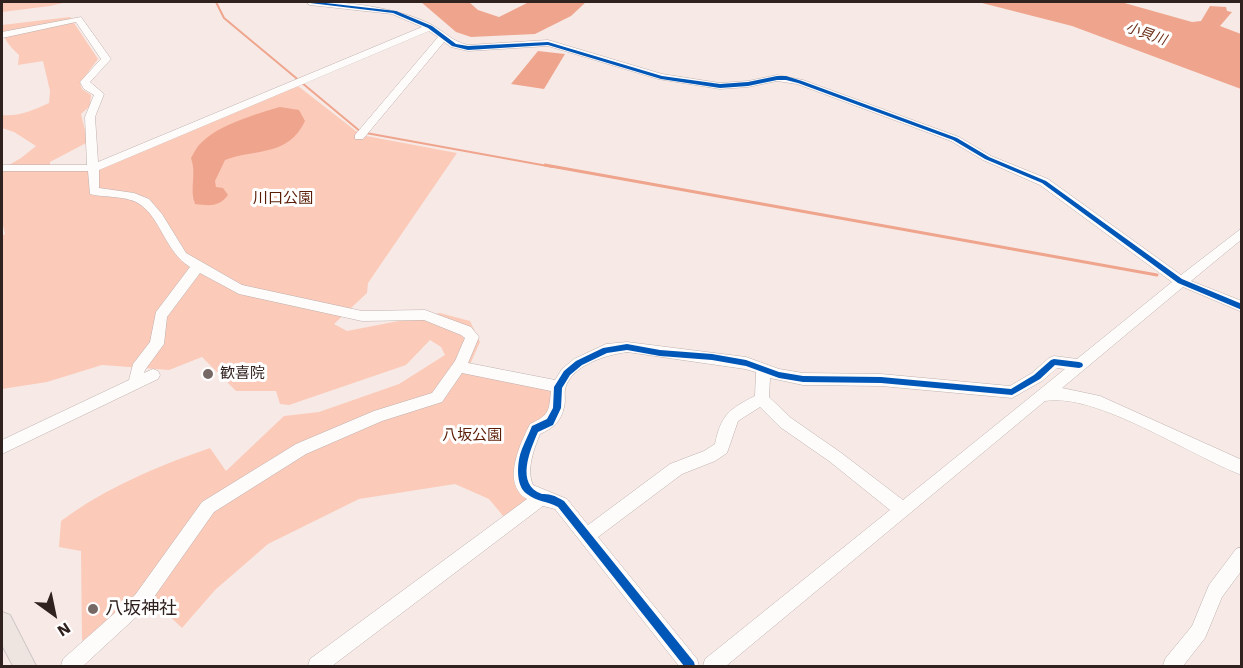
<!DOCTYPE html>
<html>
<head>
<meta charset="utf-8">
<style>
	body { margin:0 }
	#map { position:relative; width:1243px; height:668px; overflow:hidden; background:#f7eae6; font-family:"Work Sans",sans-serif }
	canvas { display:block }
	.frame { position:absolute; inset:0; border:3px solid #30221e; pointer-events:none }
	.north { position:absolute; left:24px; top:584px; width:60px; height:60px; -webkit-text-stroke:4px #fff; paint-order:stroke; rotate:147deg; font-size:16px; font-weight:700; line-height:24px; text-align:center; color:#30221e }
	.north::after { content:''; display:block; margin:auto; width:21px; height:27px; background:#30221e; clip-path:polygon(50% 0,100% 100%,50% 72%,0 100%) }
</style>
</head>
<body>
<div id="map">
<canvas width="1243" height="668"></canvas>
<div class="frame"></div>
<div class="north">N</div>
</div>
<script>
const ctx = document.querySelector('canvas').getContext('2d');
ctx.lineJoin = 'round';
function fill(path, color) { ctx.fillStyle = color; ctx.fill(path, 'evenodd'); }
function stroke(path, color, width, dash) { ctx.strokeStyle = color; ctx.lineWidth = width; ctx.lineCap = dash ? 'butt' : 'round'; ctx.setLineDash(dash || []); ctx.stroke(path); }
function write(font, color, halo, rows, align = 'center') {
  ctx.font = font + ' "Work Sans","Noto Sans JP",sans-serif'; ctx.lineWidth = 6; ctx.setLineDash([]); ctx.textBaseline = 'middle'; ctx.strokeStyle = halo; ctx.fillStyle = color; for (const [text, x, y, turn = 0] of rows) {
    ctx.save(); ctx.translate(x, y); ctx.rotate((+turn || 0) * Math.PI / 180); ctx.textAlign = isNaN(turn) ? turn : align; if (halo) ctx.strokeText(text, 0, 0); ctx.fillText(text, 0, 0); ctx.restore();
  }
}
fill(new Path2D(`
	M2,2H67L50,6L2,12Z
	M70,17L98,59L80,83L82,89L91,95L90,106L81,114L88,142L50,162V168H93L298,86L361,135L457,153L368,283L367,293L334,324L347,331L440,313L470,321L480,342L468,369L558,387L557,408L522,448L530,500L504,517L489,499L455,484L359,499L268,544L215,590L182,628L145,593L82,641L81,551L59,547L61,521C105,488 158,466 210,448L226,471L284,416L319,412L399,384L445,355L441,347L430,340L406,365L289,405L280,404L276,391H236L202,357L169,370L102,365L47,382L2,389V236L5,234L2,221V169L21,158L36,146L14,132L2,128V115C18,117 34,110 49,103L50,91L43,61L18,65L19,55C9,46 2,37 2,25Z`), '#fbcab9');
fill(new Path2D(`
	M421,2H469L478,10L499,17L529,2H586L571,16L535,34L471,37L456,32Z
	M978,2H1121L1192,22L1201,21L1210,6L1226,7L1227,11L1232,12L1220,26L1241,34V89L1072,26Z
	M538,51L565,54L544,89L511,84Z
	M280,107L299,110L305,121C288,157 257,148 225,160L215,181L216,187L223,188L228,195C219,207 210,206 195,204C189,189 197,174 191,158C194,153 197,146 202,142C219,125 256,114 280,107Z`), '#efa58d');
stroke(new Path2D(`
	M216,2L224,18L361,132
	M366,133L553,167`), '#efa58d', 2);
stroke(new Path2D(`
	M545,165L1157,275`), '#efa58d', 3);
const minor = new Path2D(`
	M306,2C341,0 401,8 432,25C445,32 453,42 468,45L548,40L662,74L720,83L748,81L777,75L803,80L959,137L991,156L1048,179L1181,275L1242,228V239L1191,281L1242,301V312L1183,287L1062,388L1100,396L1242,460V475C1191,456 1096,392 1045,401L726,666H703L705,659L890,510L829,461L780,427L760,407L738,421L727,453L715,461L682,474L598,537L697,659L699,666H679L555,509L543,506L332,666H308L310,659L527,499C501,484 520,444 530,424C549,415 549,412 551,391L462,373L442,402L382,421L306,454L214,512L147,607L83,666H61L63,659L135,595L202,502L296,444L374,411L432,393L455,361L465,338L461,335L424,320L362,321L239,294L200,273L167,317L164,344L145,370L144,373L153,369L158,371L160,375L158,379L2,454V440L129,380L133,364L150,342L156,312L190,267C165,251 162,221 141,205C128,195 105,198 90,194L88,171H2V165H87L85,117L94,95L84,89L80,82L101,59L76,22L2,38V32L81,17L111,59L90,82L104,94L95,117L98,162L422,27L392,14L310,5ZM429,31L438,37L355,135V139H363L444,42L451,47L468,51L548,46L658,79L720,89L748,87L777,81L797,84L951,141L983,160L1040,185L1172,282L1077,359L1054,356L1049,358L1032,373L1010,386L881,374L803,373L779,369L746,357L627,342L606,344L574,359L562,369L555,380L468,363L479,337L471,327L425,310L362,311L242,285L186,253L162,214L149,199L134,193L99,188V170ZM627,352L745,369L756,372L755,396C729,409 721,415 715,444L704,451L670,464L588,525L567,499L533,485C526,469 534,449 540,434C553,428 561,422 564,407C566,401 564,395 565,389C571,365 606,355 627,352ZM1057,368L1065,369L903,500L840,452L791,418L769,397L770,378L803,385L881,386L1012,398L1042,381Z
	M1242,547V570L1222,597L1205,638L1183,666H1163L1165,659L1192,626L1209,585L1236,549Z`);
const major = new Path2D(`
	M2,612L10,615L36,666H13L2,645Z`);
stroke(minor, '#bdb0ad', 1);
stroke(major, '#cec7c5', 2);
fill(minor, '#fefcfb');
fill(major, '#eee5e1');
fill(new Path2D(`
	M308,2H317L396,11L432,26L456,44L468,46L548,42L662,76L720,84L748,82L777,76H786L802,81L957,138L989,157L1046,181L1182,279L1242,304V310L1178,283L1042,183L985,159L953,140L798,83L786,80H777L748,86L720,88L661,79L548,45L468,50L452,46L428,28L393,13L310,3Z
	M627,344L660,350L712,354L746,360L779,372L803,376L881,377L1011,389L1034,375L1051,360L1054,359L1079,362L1082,363L1083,365L1082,367L1079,368L1055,365L1040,379L1012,395L881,383L803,382L779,378L746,366L712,360L660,356L627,350L607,353L582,365L570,375L562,388L561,408L553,425L538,432C530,450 515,485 542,494C544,494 549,494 551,495C556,496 560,499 564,501L694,662L695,666H684L558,507C547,501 537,502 527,494C515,486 517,461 522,449C525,441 529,434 532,426L547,419L553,408L554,387L564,371L576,361L603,348Z`), '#0057b8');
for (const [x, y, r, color] of [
	[208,374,6,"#766864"],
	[93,609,6,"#766864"]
]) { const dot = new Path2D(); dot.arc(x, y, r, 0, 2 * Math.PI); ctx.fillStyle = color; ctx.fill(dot); stroke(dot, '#fff', 2); }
write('italic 14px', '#6d2e18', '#fff', [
	["小貝川",1146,34,19]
]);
write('15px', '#5b1d06', '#fff', [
	["川口公園",283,199],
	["八坂公園",472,436]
]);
write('15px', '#30221e', '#fff', [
	["歓喜院",220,374]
], 'left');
write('18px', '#30221e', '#fff', [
	["八坂神社",105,609]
], 'left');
</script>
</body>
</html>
